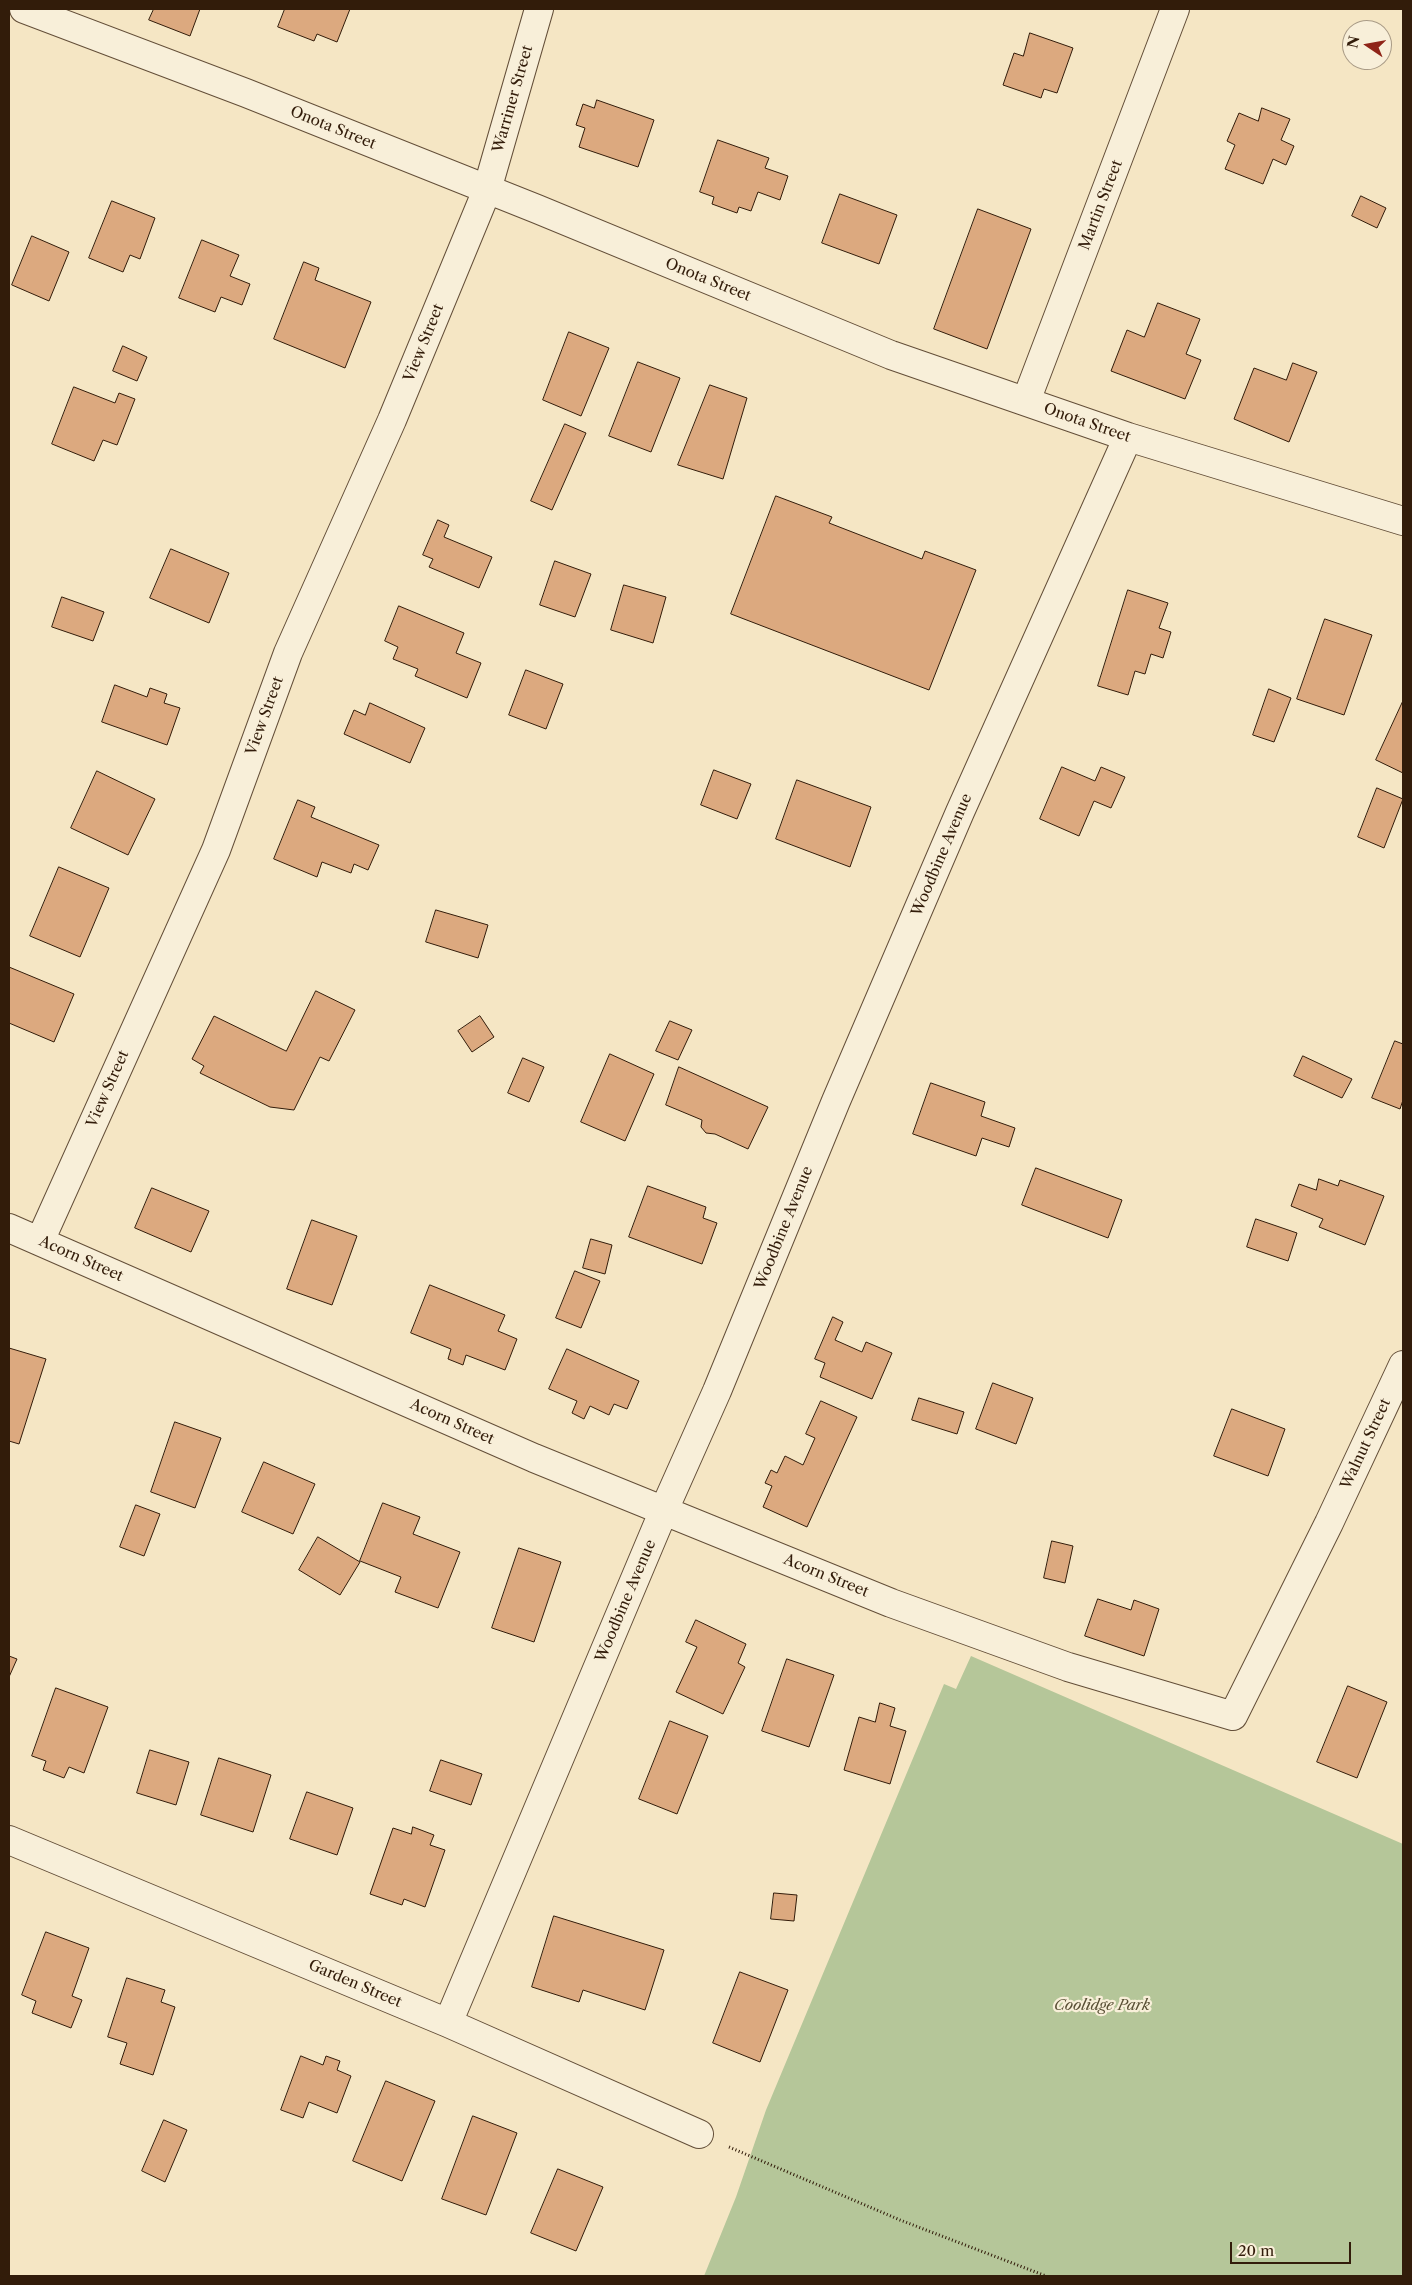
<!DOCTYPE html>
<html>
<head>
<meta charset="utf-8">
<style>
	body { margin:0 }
	#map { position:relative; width:1412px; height:2285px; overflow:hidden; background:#f5e6c4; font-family:"Libre Caslon Text",serif }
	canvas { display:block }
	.frame { position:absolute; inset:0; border:10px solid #321c0a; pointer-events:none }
	.north { position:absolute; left:1342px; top:20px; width:50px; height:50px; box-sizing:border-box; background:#f8efd9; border:1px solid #a99b86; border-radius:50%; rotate:282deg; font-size:14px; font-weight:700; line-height:20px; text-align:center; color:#321c0a }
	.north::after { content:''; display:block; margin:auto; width:18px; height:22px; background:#8f2418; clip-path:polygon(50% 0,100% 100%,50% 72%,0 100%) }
	.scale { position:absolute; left:1230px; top:2242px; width:121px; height:22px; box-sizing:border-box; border:2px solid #321c0a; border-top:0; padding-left:6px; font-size:15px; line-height:18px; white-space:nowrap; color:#321c0a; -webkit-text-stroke:4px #f8efd9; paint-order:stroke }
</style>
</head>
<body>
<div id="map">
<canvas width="1412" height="2285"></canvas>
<div class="frame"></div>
<div class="north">N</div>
<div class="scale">20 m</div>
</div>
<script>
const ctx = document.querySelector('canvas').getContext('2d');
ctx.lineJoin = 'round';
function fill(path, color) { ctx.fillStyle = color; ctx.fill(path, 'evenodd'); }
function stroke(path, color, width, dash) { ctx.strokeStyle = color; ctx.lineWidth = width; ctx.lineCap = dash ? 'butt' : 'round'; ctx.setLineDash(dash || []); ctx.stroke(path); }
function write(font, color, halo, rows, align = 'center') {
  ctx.font = font + ' "Libre Caslon Text",serif'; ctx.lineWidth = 4.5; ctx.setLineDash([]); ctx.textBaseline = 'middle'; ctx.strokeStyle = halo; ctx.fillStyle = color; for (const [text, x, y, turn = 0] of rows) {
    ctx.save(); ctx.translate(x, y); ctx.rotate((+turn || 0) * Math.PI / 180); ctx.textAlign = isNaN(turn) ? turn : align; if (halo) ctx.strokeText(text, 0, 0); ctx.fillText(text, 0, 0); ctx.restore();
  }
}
fill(new Path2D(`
	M971,1656L1403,1844V2276H704L736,2197L766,2110L944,1684L956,1689Z`), '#b5c699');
const building = new Path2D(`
	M154,9H200L190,36L149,20Z
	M285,9H350L337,42L317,34L314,41L278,27Z
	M1030,33L1073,48L1057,93L1044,89L1041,98L1003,85L1014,53L1023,56Z
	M597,100L654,120L638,167L579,147L585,128L576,125L583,104L594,108Z
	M1262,108L1290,119L1281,140L1294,146L1286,165L1273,159L1263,184L1225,169L1235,145L1227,141L1239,113L1258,121Z
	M718,140L769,158L765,168L788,176L780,200L758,192L751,211L739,207L737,213L712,204L714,197L700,192Z
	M840,194L897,215L879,264L822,243Z
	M1361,196L1386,208L1377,228L1352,216Z
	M112,201L155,218L140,259L130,255L123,272L89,258Z
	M978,209L1031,229L987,349L934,329Z
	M32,236L69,252L49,301L12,285Z
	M202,240L239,255L230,276L250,284L242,305L221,297L215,312L179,298Z
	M304,262L319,268L315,280L371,302L345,368L274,339Z
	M1158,303L1200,319L1186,354L1201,360L1185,399L1111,371L1127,330L1144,337Z
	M569,332L609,348L581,416L543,400Z
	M123,346L147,357L137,381L113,371Z
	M638,362L680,378L651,452L609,436Z
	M1293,363L1317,372L1289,442L1234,419L1254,368L1286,380Z
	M710,385L747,398L723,479L678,465Z
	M74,387L115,403L119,393L135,399L117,445L103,440L94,461L52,444Z
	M565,424L586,433L552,510L531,501Z
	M776,496L832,517L829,523L922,559L925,551L976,570L929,690L731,614Z
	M438,520L449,525L444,537L492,557L479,588L429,567L433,559L423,555Z
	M171,549L229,573L209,623L150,598Z
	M555,561L591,574L575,617L540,605Z
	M624,585L666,597L653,643L611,630Z
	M1128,590L1168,603L1159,628L1171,632L1163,658L1151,654L1145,674L1135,671L1128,695L1098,686Z
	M62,597L104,612L93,641L52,627Z
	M399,606L464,633L456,653L481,663L467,698L415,676L418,669L393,659L398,647L385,641Z
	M1325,619L1372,635L1344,715L1297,699Z
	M526,670L563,684L546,729L509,715Z
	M115,685L147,697L150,688L167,694L164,703L180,708L167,745L102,722Z
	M1269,689L1291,698L1274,742L1253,735Z
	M1403,701V773L1376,760Z
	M370,703L425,728L410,763L344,734L354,710L365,715Z
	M1062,767L1095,781L1101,767L1125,777L1111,808L1094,801L1079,836L1040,819Z
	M714,770L751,784L737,819L701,805Z
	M97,771L155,799L128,855L71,828Z
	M797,780L871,807L850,867L776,839Z
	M1377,788L1403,799L1384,848L1358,837Z
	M298,800L315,807L311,817L379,845L368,870L354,864L351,873L322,862L317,877L274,859Z
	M59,867L109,888L80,957L30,936Z
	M436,910L488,925L478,958L426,942Z
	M9,967L74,994L54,1042L9,1023Z
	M316,991L355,1010L329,1061L320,1057L294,1110L270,1107L200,1073L204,1066L192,1059L214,1016L286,1051Z
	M480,1016L494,1037L472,1052L458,1031Z
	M670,1021L692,1030L678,1060L656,1051Z
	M1395,1041L1403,1044V1100L1400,1109L1372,1098Z
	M610,1054L654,1074L625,1141L581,1122Z
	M1303,1056L1352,1079L1342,1098L1294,1076Z
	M523,1058L544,1067L529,1102L508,1093Z
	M679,1067L768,1107L748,1149L715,1134L706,1133L701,1127L702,1120L666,1105Z
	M931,1083L985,1102L981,1116L1015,1128L1009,1147L982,1138L976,1156L913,1134Z
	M1036,1168L1122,1200L1108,1238L1022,1205Z
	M1319,1179L1338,1186L1340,1180L1384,1196L1365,1245L1319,1227L1323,1219L1291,1206L1299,1184L1316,1190Z
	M648,1186L706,1207L703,1218L717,1223L702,1264L629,1237Z
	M152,1188L209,1211L191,1252L135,1228Z
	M1256,1219L1297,1233L1288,1261L1247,1247Z
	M312,1220L357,1236L332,1305L287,1289Z
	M591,1239L612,1245L605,1274L583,1268Z
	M575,1271L600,1281L581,1328L556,1318Z
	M430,1285L505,1315L498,1331L517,1339L505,1370L466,1355L463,1365L448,1359L451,1349L411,1333Z
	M833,1317L843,1322L835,1340L862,1352L866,1342L892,1353L872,1399L820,1377L825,1363L815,1359Z
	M9,1348L46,1359L19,1444L9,1441Z
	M567,1349L639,1381L627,1409L614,1404L609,1415L590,1406L584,1419L572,1413L577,1401L549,1389Z
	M993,1383L1033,1398L1016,1444L976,1429Z
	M919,1398L964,1412L957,1434L912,1420Z
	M821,1401L857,1417L807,1527L763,1507L772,1486L765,1483L771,1470L777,1473L785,1456L803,1465L815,1438L806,1434Z
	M1232,1409L1285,1429L1268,1476L1214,1456Z
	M175,1422L221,1438L195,1508L151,1492Z
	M264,1462L315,1484L293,1534L242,1512Z
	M383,1503L420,1517L413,1534L460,1552L438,1608L395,1592L401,1577L360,1561Z
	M136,1505L160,1514L144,1556L120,1547Z
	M318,1537L360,1562L340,1595L299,1570Z
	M1052,1541L1073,1546L1065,1583L1044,1578Z
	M519,1548L561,1562L534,1642L492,1628Z
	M1098,1599L1131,1610L1134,1600L1159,1609L1144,1656L1085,1636Z
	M696,1620L746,1644L738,1663L745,1667L723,1714L676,1692L697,1647L686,1642Z
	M9,1656L17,1659L9,1677Z
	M787,1659L834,1675L809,1747L762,1731Z
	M1348,1686L1387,1702L1357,1778L1317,1762Z
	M56,1688L108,1707L84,1773L69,1767L64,1778L43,1770L46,1761L32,1756Z
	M880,1703L895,1708L890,1726L906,1731L890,1784L844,1770L859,1717L875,1722Z
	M670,1721L708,1736L677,1814L639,1799Z
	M150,1750L189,1762L176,1805L137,1793Z
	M219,1758L271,1775L253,1832L201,1815Z
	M441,1760L482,1774L471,1805L430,1791Z
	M307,1792L353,1808L337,1855L290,1839Z
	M413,1827L434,1835L430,1845L445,1850L425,1907L404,1899L402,1905L370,1894L393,1828L411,1834Z
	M774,1893L797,1895L794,1921L771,1919Z
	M554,1916L664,1950L645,2010L583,1990L579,2002L532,1987Z
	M46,1932L89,1948L72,1996L82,2000L71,2028L32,2013L36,2001L22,1995Z
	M740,1972L788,1990L760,2062L713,2043Z
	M127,1978L165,1990L161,2002L175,2007L153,2075L120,2064L127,2043L108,2037Z
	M301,2056L323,2065L326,2056L340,2061L337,2070L351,2076L337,2113L309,2102L303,2118L281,2110Z
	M386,2081L435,2101L402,2181L353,2161Z
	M473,2116L517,2133L486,2215L442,2199Z
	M164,2120L187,2130L165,2182L142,2171Z
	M558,2169L603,2187L576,2251L531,2233Z`);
fill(building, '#dca97f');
stroke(building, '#321c0a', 1);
const minor = new Path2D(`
	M24,9L246,93L537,209L891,355L1128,437L1403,521
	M1026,401L1175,9
	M9,1228L534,1458L891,1603L1068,1667L1233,1716L1329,1523L1403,1365
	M40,1241L216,850L288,653L392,420L487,190L539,9
	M9,1840L448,2023L699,2134
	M448,2023L664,1510L717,1391L836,1101L960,812L1128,437`);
stroke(minor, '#634e38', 30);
stroke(new Path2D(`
	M729,2147L900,2220L1046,2276`), '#321c0a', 3, [1, 2.5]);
stroke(minor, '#f8efd9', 28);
write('15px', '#321c0a', '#f8efd9', [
	["Warriner Street",513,99,-74],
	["Onota Street",333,128,22],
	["Martin Street",1101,205,-69],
	["Onota Street",708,280,22],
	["View Street",424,343,-68],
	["Onota Street",1087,423,19],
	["View Street",265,716,-70],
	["Woodbine Avenue",942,855,-67],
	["View Street",108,1089,-66],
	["Woodbine Avenue",784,1228,-68],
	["Acorn Street",81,1259,24],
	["Acorn Street",452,1422,24],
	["Walnut Street",1366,1444,-65],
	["Acorn Street",826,1576,22],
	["Woodbine Avenue",626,1601,-67],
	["Garden Street",355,1984,23]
]);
write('italic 15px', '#594f35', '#f8efd9', [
	["Coolidge Park",1102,2006]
]);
</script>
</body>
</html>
